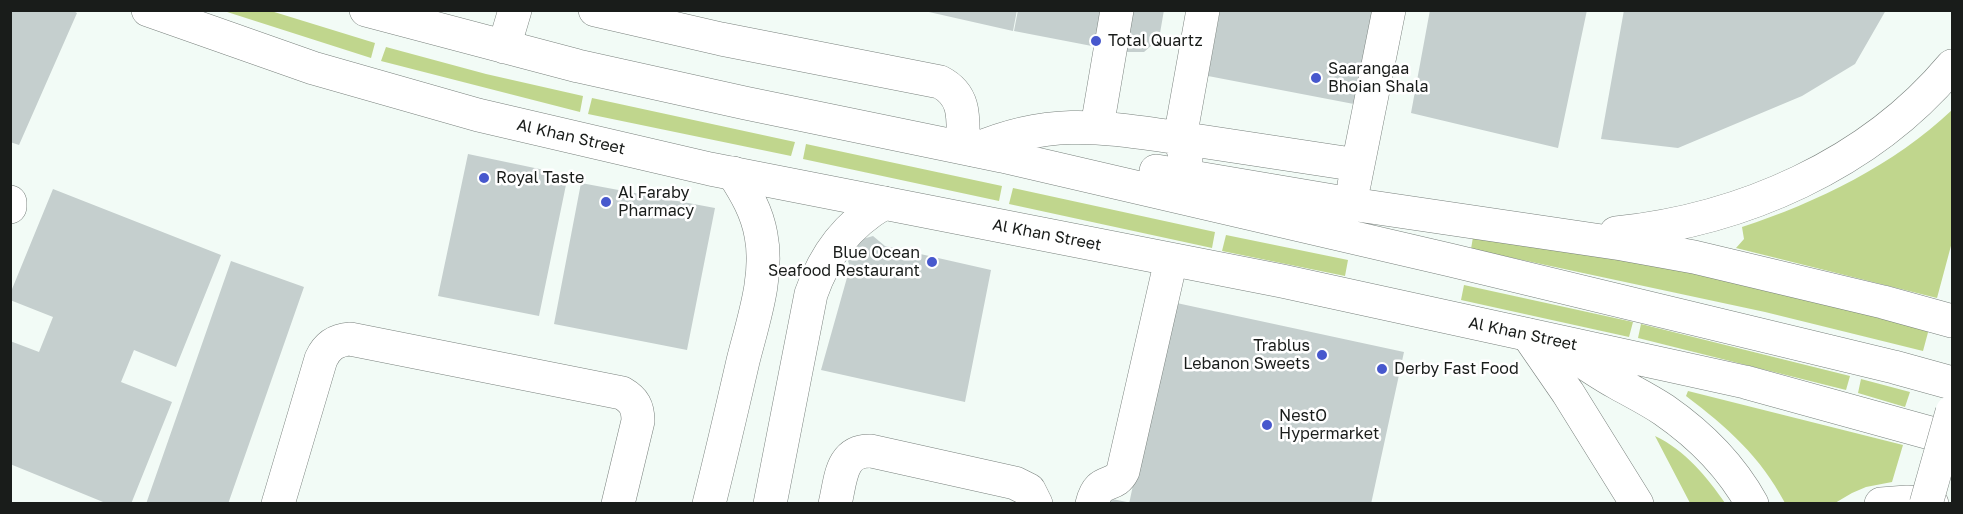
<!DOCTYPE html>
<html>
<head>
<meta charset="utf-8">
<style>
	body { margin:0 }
	#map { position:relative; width:1963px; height:514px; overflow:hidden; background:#f2fbf6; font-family:"Golos Text",sans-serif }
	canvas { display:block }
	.frame { position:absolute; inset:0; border:12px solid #191c1a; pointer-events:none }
</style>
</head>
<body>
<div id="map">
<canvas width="1963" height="514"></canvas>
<div class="frame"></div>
</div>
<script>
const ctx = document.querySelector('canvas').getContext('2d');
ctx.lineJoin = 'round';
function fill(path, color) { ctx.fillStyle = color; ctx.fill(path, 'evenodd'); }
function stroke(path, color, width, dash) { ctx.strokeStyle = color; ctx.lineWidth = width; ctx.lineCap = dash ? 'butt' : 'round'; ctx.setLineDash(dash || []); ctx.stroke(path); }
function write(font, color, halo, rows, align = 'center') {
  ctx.font = font + ' "Golos Text",sans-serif'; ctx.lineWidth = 5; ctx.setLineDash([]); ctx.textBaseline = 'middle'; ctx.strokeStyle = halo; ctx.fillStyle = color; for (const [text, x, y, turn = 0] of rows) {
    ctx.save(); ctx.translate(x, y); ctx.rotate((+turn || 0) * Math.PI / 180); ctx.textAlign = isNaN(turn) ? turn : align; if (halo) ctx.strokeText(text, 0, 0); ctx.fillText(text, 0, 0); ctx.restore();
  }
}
fill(new Path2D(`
	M224,11H271L375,43L371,58Z
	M386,47L486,74L583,96L580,112L381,61Z
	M592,98L795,142L791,156L588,114Z
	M1952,110V242L1937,298L1736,248L1744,239L1742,227C1818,202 1894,165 1952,110Z
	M806,144L1002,186L999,201L803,159Z
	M1013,188L1215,232L1212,248L1009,204Z
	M1474,231L1614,254L1930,325L1923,351L1765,312L1471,249Z
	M1226,235L1348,260L1345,276L1222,251Z
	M1464,285L1633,322L1629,337L1461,300Z
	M1641,324L1850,376L1846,390L1638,338Z
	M1861,379L1910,392L1905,407L1858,393Z
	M1688,391L1903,445L1892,482L1866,487L1852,493L1835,503H1785C1760,456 1728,428 1686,396Z
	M1655,436C1685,450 1707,477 1725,503H1690Z`), '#c0d68d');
fill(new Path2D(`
	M10,10H72L77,13L19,145L10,142Z
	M920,10H1017L1013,31Z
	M1018,10H1164L1159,39L1144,52H1123L1014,31Z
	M1220,10H1377L1359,105L1208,76Z
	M1430,10H1587L1558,148L1411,113Z
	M1624,10H1886L1855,64L1802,96L1678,148L1601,139Z
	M468,154L568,175L539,316L438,296Z
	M581,183L715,208L687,350L554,324Z
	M53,189L221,255L176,367L134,350L121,382L172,402L131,504H108L10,464V341L39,352L53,317L10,300V294Z
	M873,236L885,246L991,270L965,402L821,370L850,267L846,255L856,241Z
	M231,261L304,287L228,504H146Z
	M1172,302L1404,352L1371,504H1129Z
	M1107,498L1127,502V504H1105Z`), '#c5cfce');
const minor = new Path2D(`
	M595,10L721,39L940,82C967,96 963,120 963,147
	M1203,10L1180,138L1358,165
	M1097,127L1117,10
	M974,150C1050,117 1102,127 1180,138L1186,160
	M1354,185L1389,10
	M10,202V207
	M1528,335L1568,393L1637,504
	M278,504L321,359C327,346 336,340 350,339L622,393C634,400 638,407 638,421L618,504
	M709,504C721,456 732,409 743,361C753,321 769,276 761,235C757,212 746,193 733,173
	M770,504L811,294C825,254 847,225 884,203
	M835,504C841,480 840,450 871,451L1015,483L1029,490L1036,504
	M1092,504C1099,475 1114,490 1123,471L1171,260`);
const major = new Path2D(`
	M148,10L313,68L478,115L710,169L1282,281L1672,366L1745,382L1952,439
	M366,10L578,66L745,103L1002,156L1450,260L1894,367L1952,383
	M504,47L515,10
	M1156,171L1351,204L1622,244L1694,257L1883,302L1952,321
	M1616,233C1742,220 1869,165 1952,66
	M1566,350C1583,362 1599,373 1617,383C1633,392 1649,400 1664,410C1700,435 1731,466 1752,504
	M1881,504L1907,502L1932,504`);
stroke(minor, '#79817d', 34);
stroke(major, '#79817d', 34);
stroke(minor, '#fff', 33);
stroke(major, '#fff', 33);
const majorBridge = new Path2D(`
	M1926,504L1952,412`);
stroke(majorBridge, '#79817d', 34, []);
stroke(majorBridge, '#fff', 33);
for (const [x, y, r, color] of [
	[1096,41,6,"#4758cd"],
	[1316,78,6,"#4758cd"],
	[484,178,6,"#4758cd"],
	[606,202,6,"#4758cd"],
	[932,262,6,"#4758cd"],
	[1322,355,6,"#4758cd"],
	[1382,369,6,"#4758cd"],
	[1267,425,6,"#4758cd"]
]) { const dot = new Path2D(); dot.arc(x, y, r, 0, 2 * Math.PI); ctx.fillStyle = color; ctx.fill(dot); stroke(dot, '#fff', 2); }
write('16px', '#191c1a', '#fff', [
	["Total Quartz",1108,41],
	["Saarangaa",1328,69],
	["Bhoian Shala",1328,87],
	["Royal Taste",496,178],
	["Al Faraby",618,193],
	["Pharmacy",618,211],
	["Blue Ocean",920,253,"right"],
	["Seafood Restaurant",920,271,"right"],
	["Trablus",1310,346,"right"],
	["Lebanon Sweets",1310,364,"right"],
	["Derby Fast Food",1394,369],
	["NestO",1279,416],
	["Hypermarket",1279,434]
], 'left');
write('16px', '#191c1a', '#fff', [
	["Al Khan Street",571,137,13],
	["Al Khan Street",1047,235,11],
	["Al Khan Street",1523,334,12]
]);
</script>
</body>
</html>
